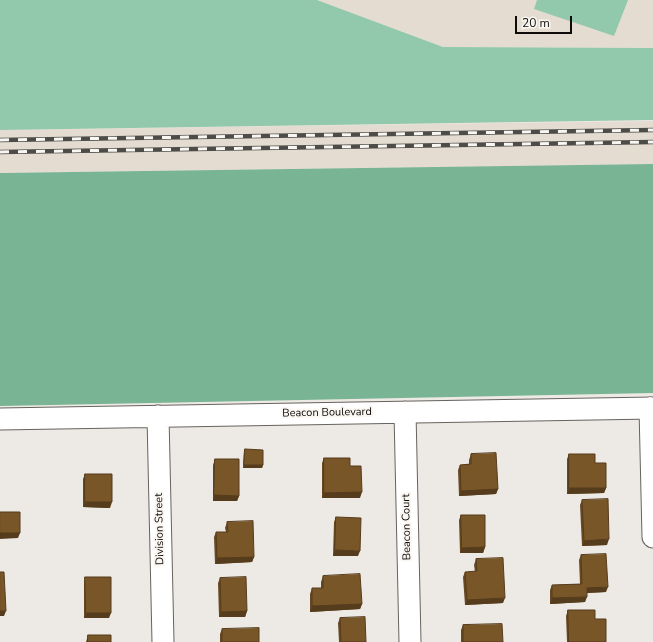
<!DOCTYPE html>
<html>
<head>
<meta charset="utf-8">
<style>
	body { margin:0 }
	#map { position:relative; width:653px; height:642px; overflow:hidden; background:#ede9e4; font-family:"Nunito Sans",sans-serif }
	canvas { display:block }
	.scale { position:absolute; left:515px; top:16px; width:57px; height:18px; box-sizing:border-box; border:2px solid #0d0c0b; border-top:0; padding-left:5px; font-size:12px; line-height:14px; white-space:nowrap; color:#0d0c0b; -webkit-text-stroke:3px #faf6f1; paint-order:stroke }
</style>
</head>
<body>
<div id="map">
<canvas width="653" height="642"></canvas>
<div class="scale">20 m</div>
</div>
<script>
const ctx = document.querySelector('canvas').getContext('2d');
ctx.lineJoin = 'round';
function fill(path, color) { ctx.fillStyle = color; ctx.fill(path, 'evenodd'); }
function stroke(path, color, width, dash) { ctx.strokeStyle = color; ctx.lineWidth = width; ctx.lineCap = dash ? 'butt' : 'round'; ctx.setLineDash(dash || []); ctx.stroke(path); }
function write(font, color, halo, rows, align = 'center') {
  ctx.font = font + ' "Nunito Sans",sans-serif'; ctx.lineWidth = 4; ctx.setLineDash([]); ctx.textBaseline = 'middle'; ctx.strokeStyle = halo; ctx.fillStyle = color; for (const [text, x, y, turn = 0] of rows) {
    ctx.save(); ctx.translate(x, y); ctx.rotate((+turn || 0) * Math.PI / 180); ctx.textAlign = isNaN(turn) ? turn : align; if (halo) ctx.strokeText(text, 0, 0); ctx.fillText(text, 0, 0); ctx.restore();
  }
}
fill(new Path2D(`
	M317,0H653V48L443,47Z
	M653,121V164L0,173V130Z`), '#e5dcd1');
fill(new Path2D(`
	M0,0H317L443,47L653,48V120L0,130Z
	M537,0H628L614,36L534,9Z`), '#92c8ab');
fill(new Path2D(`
	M653,164V393L0,406V173Z`), '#79b494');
const street = new Path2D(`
	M650,408L653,537
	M405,412L410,642
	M158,416L163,642
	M0,419L653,408`);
stroke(street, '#67635f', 23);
stroke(street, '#fff', 21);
const rail = new Path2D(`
	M0,140L653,130
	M0,152L653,142`);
stroke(rail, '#4d4c49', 4.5);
stroke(rail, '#faf6f1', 3, [9]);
fill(new Path2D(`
	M245,449L263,465L262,468H243L244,452Z
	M471,454L498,489L496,494L459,496L458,470L460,465L469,464V460Z
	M569,454L595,463L606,488L604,493L567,494V459Z
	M324,458L350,466L360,498H322V463Z
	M215,459L239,496L237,501H213V465Z
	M85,474L110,508L83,507V479Z
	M582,500L607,545L582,546L580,505Z
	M461,515L485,547L483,553H460L459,520Z
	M336,517L358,556H333L334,522Z
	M227,522L254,557L252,562L215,564L214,537L216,532H226L225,528Z
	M581,555L606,592L587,593L585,602L550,604V590L552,585L580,584L579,560Z
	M476,559L503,603L465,605L463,577L465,572H475L474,565Z
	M323,576L362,604L360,609L310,612V594L312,588H321V582Z
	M85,577L109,618H84V582Z
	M220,578L247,611L245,617H219L218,583Z
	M568,610L595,619L606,642H567L566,616Z
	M340,618L366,642H339L338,623Z
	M463,625L503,642H461V630Z
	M222,629L259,642H220V634Z
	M88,635L111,642H86Z`), '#684a22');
fill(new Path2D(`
	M244,465H263L262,468H243Z
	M569,488H606L604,493L567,494Z
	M498,489L496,494L459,496L461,491Z
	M362,492L360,498H322L324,493Z
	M214,495L239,496L237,501H213Z
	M85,502H112L110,508L83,507Z
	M0,533H20L18,538L0,539Z
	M609,539L607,545L582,546L584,541Z
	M485,547L483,553H460L462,548Z
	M335,550L360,551L358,556H333Z
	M254,557L252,562L215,564L217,558Z
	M608,587L606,592L585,593L587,588Z
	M587,597L585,602L550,604L552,598Z
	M505,598L503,603L465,605L467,600Z
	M362,604L360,609L310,612L312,606Z
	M0,611H6L4,616H0Z
	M247,611L245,617H219L221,612Z
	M86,613H111L109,618H84Z`), '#553c1c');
const building = new Path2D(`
	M245,449L263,450V465H244Z
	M496,453L498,489L461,491L460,465L471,464V454Z
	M569,454H595V463H606V488H569Z
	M324,458H350V466H361L362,492L324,493Z
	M215,459H239V496L214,495Z
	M85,474H112V502H85Z
	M608,499L609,539L584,541L582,500Z
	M0,512H20V533H0Z
	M461,515H485V547L462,548Z
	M336,517L361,518L360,551L335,550Z
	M253,521L254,557L217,558L216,532H228L227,522Z
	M606,554L608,587L587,588V597L552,598V585L582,584L581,555Z
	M503,558L505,598L467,600L465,572L477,571L476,559Z
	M0,572H4L6,611H0Z
	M360,574L362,604L312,606V588H323V576Z
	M85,577H111V613H86Z
	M246,577L247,611L221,612L220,578Z
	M568,610H595V619H606V642H569Z
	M365,617L366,642H341L340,618Z
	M502,624L503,642H463V625Z
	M259,628V642H222V629Z
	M88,635H111V642H88Z`);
fill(building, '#795628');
stroke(building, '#553c1c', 1);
write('11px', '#0d0c0b', '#faf6f1', [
	["Beacon Boulevard",327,413,-1],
	["Beacon Court",407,527,-91],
	["Division Street",160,529,-91]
]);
</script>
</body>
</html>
